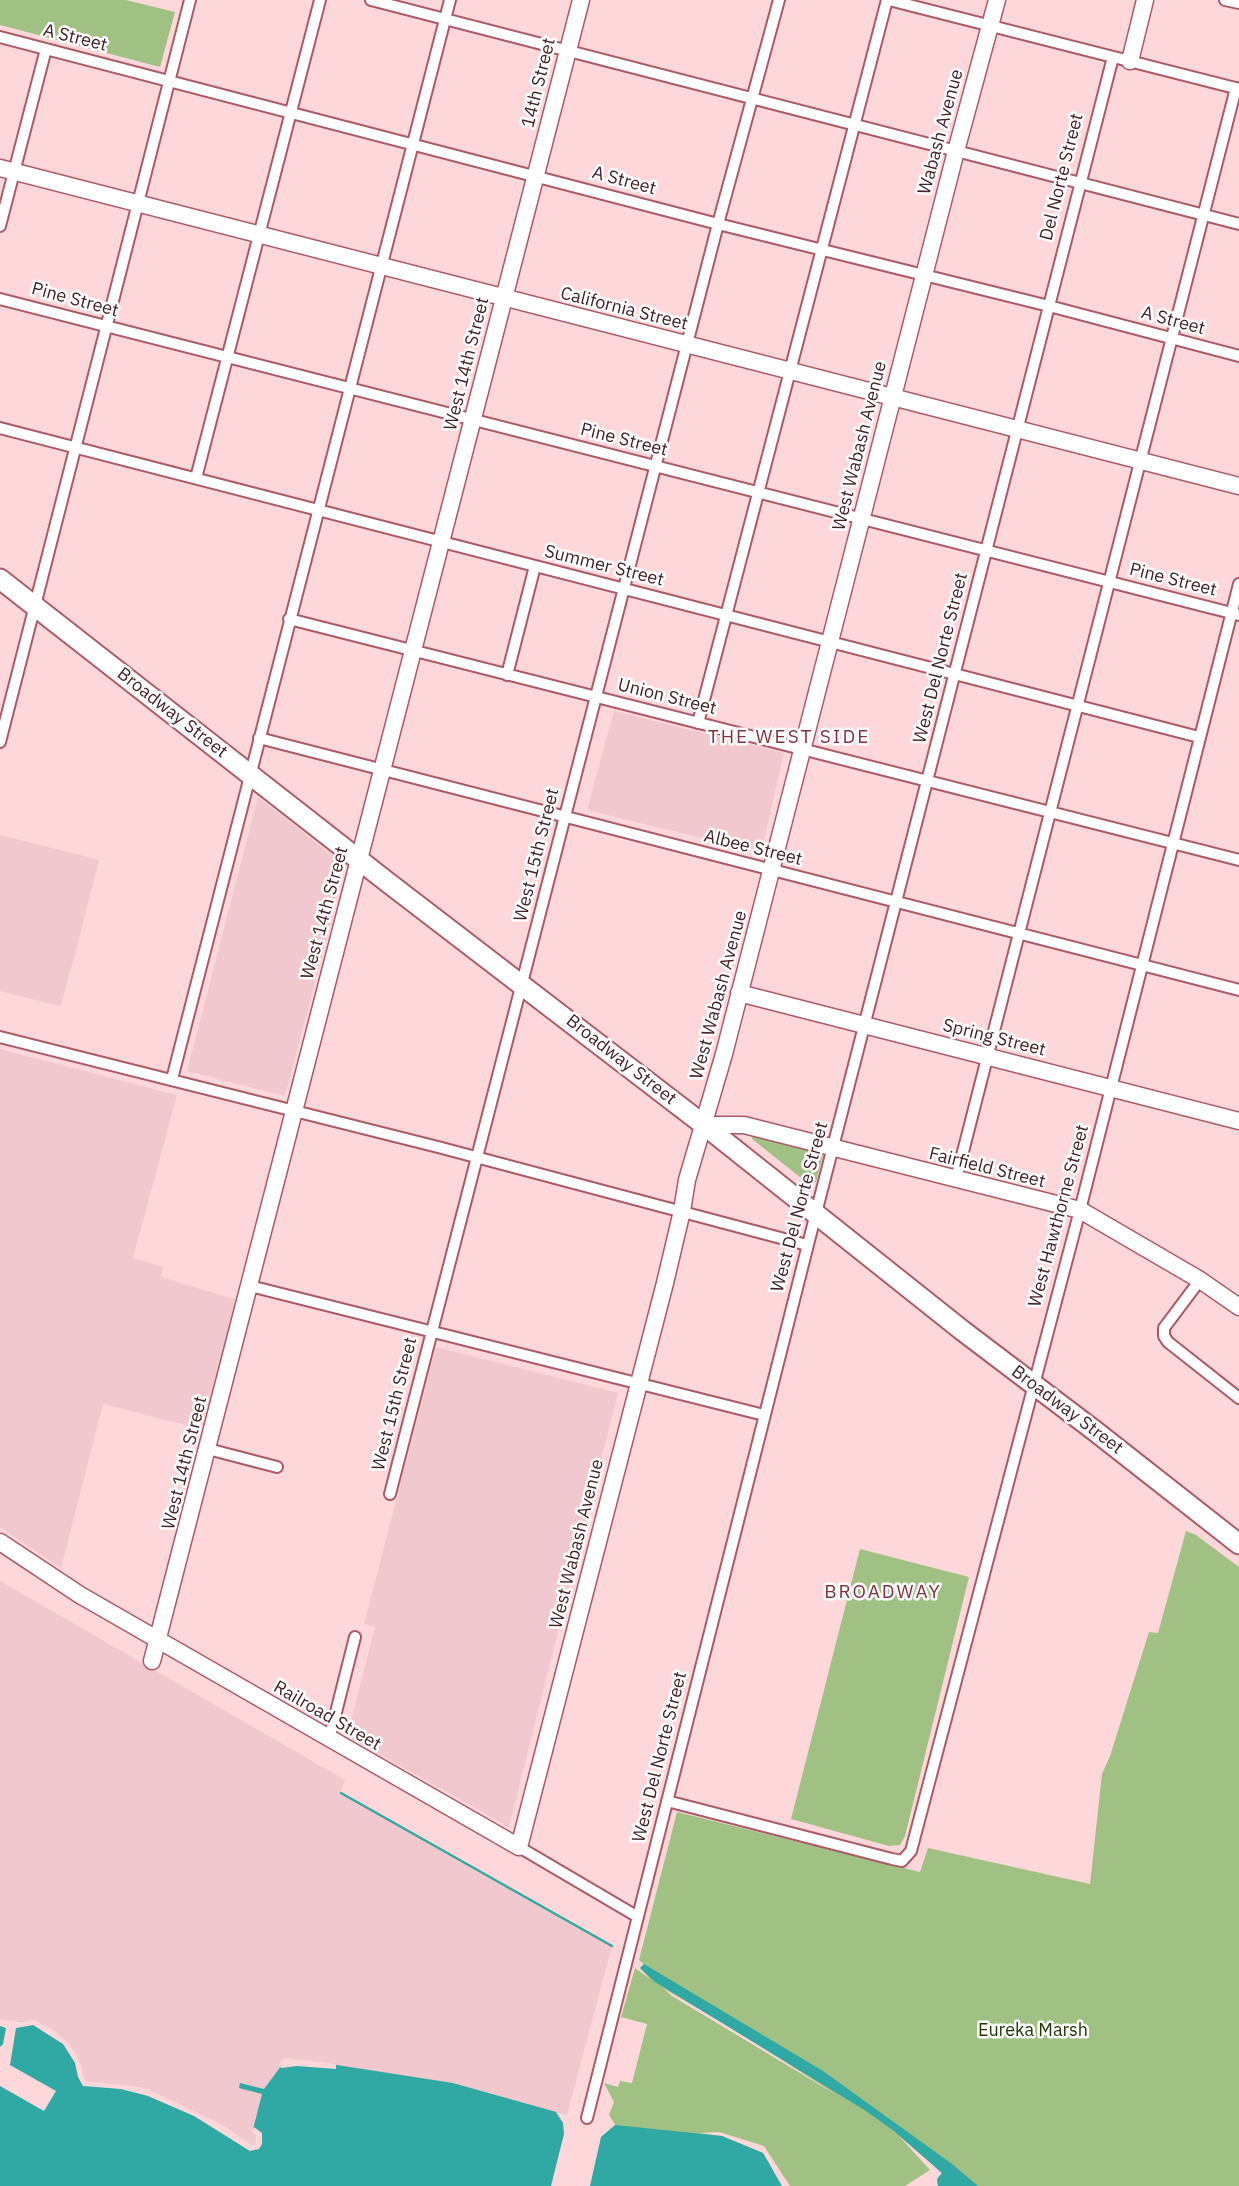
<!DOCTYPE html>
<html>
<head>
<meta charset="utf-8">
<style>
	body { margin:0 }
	canvas { display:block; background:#fed7db }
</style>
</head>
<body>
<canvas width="1239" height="2186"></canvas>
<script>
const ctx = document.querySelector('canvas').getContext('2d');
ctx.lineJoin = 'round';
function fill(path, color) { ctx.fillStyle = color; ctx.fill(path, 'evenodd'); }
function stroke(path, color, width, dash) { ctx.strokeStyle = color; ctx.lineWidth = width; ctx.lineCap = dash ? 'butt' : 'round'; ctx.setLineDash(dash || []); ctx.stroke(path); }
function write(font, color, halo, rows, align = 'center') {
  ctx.font = font + ' "IBM Plex Sans",sans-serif'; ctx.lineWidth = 5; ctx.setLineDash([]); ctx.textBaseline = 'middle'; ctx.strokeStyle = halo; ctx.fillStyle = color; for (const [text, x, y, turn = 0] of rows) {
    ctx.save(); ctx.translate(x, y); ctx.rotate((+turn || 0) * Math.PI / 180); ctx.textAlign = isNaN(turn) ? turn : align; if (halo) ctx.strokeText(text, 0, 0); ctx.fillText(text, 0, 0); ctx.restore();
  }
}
fill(new Path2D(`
	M614,711L784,753L761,853L751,848L723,841L718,842L587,810Z
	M258,797L332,855L339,869L333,914L285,1096L187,1071Z
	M0,835L99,860L74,958L61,1004L59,1006L0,991Z
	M0,1049L177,1095L133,1258L163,1267L161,1277L237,1300L201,1429L103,1404L61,1568L0,1527Z
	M436,1347L618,1393L509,1827L347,1736L375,1627L364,1624Z
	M0,1581L345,1780L341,1793L612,1946L567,2115L453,2083L284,2062L264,2090L241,2083L262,2093L253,2129L260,2133L259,2146L248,2148L83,2084L0,2022Z`), '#f1c8cd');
fill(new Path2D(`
	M0,0H126L175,12L160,67L0,25Z
	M753,1135L823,1155L816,1182L810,1185L752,1139Z
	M1186,1531L1196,1535L1239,1567V2186H938L937,2179L942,2173L899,2136L930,2170L905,2186H790L764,2146L719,2132L699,2133L722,2136L763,2153L772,2168L590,2186L616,2126L609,2115L614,2102L604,2083L618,2087L620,2081L632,2083L647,2024L621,2017L635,1968L650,1979L640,1968L644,1964L639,1960L677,1812L920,1872L928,1848L1090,1884L1102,1774L1110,1756L1149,1632L1158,1633ZM663,1988L738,2032L840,2097L672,1996Z
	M860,1549L969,1577L905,1836L900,1845L889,1846L791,1819Z`), '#a0c183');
fill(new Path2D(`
	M644,1964L823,2071L952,2164L978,2186H938L937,2179L942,2173L894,2131L866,2111L655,1982L640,1968Z
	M0,2022C11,2023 29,2020 39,2024C65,2035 75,2058 83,2084L148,2092L188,2111L248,2148L259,2146L260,2133L253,2129L262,2094L239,2088L240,2083L264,2089L284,2062L337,2065L453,2083L567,2115V2124L556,2186H0Z
	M615,2125L722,2136L763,2153L782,2186H580L599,2133Z`), '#30a8a4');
fill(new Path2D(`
	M0,2019L21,2022L34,2020L53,2030L69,2043L79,2060L85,2081L145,2088L223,2125L251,2145L256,2143V2135L252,2132L254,2127L262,2133V2144L259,2149L250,2151L194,2116L148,2096L121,2089L83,2086L78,2077L75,2063L63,2044L33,2025L16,2028L10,2065L56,2091L44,2111L0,2086V2047L3,2044L6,2028L0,2026Z
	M284,2058L336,2064V2069L297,2066L281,2068L279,2064Z
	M556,2112L570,2115L571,2124L569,2149L559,2186H551L564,2134L563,2123Z
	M613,2122L615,2125L601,2137L590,2186H577L590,2140L597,2130Z`), '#fed7db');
stroke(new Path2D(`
	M341,1793L612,1946`), '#30a8a4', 2.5);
const street = new Path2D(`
	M371,0L1239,224
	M889,0L1239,89
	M1225,0L1239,3
	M0,37L718,224L1049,306L1239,356
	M0,226L46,49
	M0,299L1239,615
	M0,428L1199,737
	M196,478L320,0
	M289,619L1239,860
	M507,675L535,566
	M698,723L887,0
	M259,738L1239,990
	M0,742L190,0
	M0,1037L438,1147L807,1245
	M172,1079L450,0
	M956,1179L1236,88
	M1200,1280L1164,1328V1336L1168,1342L1239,1398
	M250,1286L764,1415
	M208,1449L277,1467
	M390,1494L718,224L779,0
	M329,1740L355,1637
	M667,1801L892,1859L902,1861L911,1851L1080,1210L1239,584
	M519,1847L638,1917
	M587,2118L816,1213L1113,57`);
const secondary = new Path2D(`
	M1130,61L1145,0
	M0,168L1239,486
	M739,993L1239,1121
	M704,1125H744L1080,1210L1200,1280L1239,1307
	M0,1542L80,1595L519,1847L665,1283L682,1211L687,1180L724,1054L956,151L997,0
	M152,1661L581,0`);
const highway = new Path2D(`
	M0,579L386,881L704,1125L963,1331L1095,1431L1239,1544`);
stroke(street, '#ad5a67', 14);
stroke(secondary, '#ad5a67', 19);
stroke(highway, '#ad5a67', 23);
stroke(street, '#fff', 10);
stroke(secondary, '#fff', 16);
stroke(highway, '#fff', 19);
write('18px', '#452227', '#fff', [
	["A Street",75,38,14],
	["14th Street",539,83,-76],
	["Wabash Avenue",941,132,-75],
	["Del Norte Street",1062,177,-76],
	["A Street",624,181,15],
	["Pine Street",75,300,15],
	["California Street",624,309,14],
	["A Street",1173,321,15],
	["West 14th Street",467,364,-76],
	["Pine Street",624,440,14],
	["West Wabash Avenue",860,446,-76],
	["Summer Street",604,566,14],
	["Pine Street",1173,580,14],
	["West Del Norte Street",941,658,-76],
	["Union Street",667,697,14],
	["Broadway Street",172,713,38],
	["Albee Street",753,848,14],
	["West 15th Street",537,855,-76],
	["West 14th Street",325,913,-75],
	["West Wabash Avenue",719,995,-75],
	["Spring Street",994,1038,14],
	["Broadway Street",621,1060,38],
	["Fairfield Street",987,1168,14],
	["West Del Norte Street",800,1207,-75],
	["West Hawthorne Street",1059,1216,-75],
	["West 15th Street",395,1404,-76],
	["Broadway Street",1067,1410,37],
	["West 14th Street",185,1463,-76],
	["West Wabash Avenue",577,1544,-76],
	["Railroad Street",327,1716,30],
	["West Del Norte Street",660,1757,-76]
]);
write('18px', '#213804', '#fff', [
	["Eureka Marsh",1033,2031]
]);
ctx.letterSpacing = '2px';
write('19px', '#813241', '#fff', [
	["THE WEST SIDE",789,738],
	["BROADWAY",883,1593]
]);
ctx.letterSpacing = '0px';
</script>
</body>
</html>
